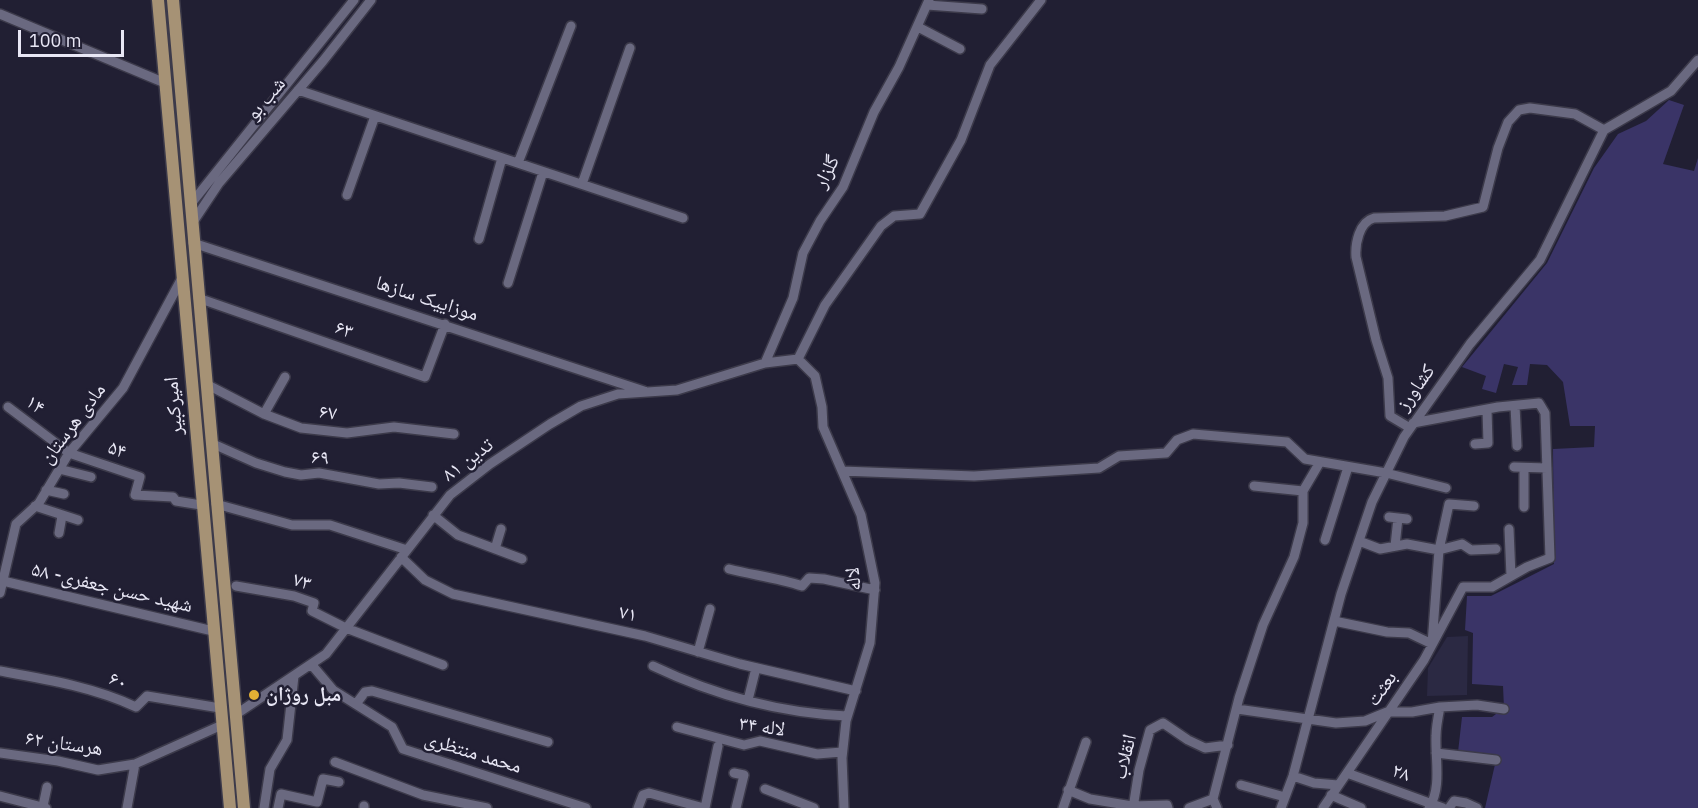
<!DOCTYPE html>
<html>
<head>
<meta charset="utf-8">
<style>
	body { margin:0 }
	#map { position:relative; width:1698px; height:808px; overflow:hidden; background:#211f33; font-family:"IBM Plex Sans",sans-serif }
	canvas { display:block }
	.scale { position:absolute; left:18px; top:30px; width:106px; height:27px; box-sizing:border-box; border:3px solid #e8e7f5; border-top:0; padding-left:8px; font-size:18px; line-height:21px; white-space:nowrap; color:#e8e7f5; -webkit-text-stroke:4px #211f33; paint-order:stroke }
</style>
</head>
<body>
<div id="map">
<canvas width="1698" height="808"></canvas>
<div class="scale">100 m</div>
</div>
<script>
const ctx = document.querySelector('canvas').getContext('2d');
ctx.lineJoin = 'round';
function fill(path, color) { ctx.fillStyle = color; ctx.fill(path, 'evenodd'); }
function stroke(path, color, width, dash) { ctx.strokeStyle = color; ctx.lineWidth = width; ctx.lineCap = dash ? 'butt' : 'round'; ctx.setLineDash(dash || []); ctx.stroke(path); }
function write(font, color, halo, rows, align = 'center') {
  ctx.font = font + ' "IBM Plex Sans","Noto Naskh Arabic",sans-serif'; ctx.lineWidth = 5; ctx.setLineDash([]); ctx.textBaseline = 'middle'; ctx.strokeStyle = halo; ctx.fillStyle = color; for (const [text, x, y, turn = 0] of rows) {
    ctx.save(); ctx.translate(x, y); ctx.rotate((+turn || 0) * Math.PI / 180); ctx.textAlign = isNaN(turn) ? turn : align; if (halo) ctx.strokeText(text, 0, 0); ctx.fillText(text, 0, 0); ctx.restore();
  }
}
fill(new Path2D(`
	M1468,636L1467,695L1427,696L1428,668L1447,637Z`), '#2b2943');
fill(new Path2D(`
	M1669,100L1684,105L1663,164L1694,171L1698,158V808H1485L1496,760L1458,752L1462,717H1492L1504,708L1503,686L1472,684L1473,633L1465,630L1467,596H1491L1554,564L1553,449L1594,447L1595,426H1570L1563,382L1547,365L1530,364L1527,385H1512L1518,367L1504,364L1496,393L1482,389L1486,376L1462,367L1547,263L1594,168L1618,134L1646,121Z`), '#3a3467');
const minor = new Path2D(`
	M927,5L982,9
	M0,14L165,83
	M918,27L960,49
	M298,90L683,218
	M518,163L571,26
	M582,184L630,48
	M347,195L375,116
	M190,205L354,0
	M193,222L219,183L323,61L371,0
	M479,239L502,158
	M193,243L644,391
	M508,283L543,172
	M198,298L425,377L445,324
	M798,359L815,376L822,407L823,427L861,515L875,583L870,643L846,721L842,758L844,808
	M798,359L825,305L881,226L894,216L920,214L961,140L990,65L1041,0
	M765,363L793,298L803,253L820,221L843,187L874,112L899,67L929,0
	M206,384L264,414L301,428L347,433L394,427L454,434
	M1515,406L1517,446
	M8,407L69,453L140,477L135,495L173,497L176,501L201,505
	M264,414L285,377
	M1410,428L1390,416L1388,378L1376,340L1356,257C1355,244 1359,222 1374,218L1445,216L1483,207L1498,148L1508,122L1519,110L1530,108L1575,114L1604,130
	M211,443L256,463L285,472L301,475L319,473L379,484L399,483L432,487
	M1475,444L1488,443L1487,410
	M1514,467L1547,468
	M1524,468V507
	M59,469L91,477
	M842,471L974,476L1099,468L1119,456L1166,453L1177,440L1193,434L1287,442L1305,459L1386,473L1446,488
	M1254,486L1303,491
	M46,490L64,494
	M216,504L292,525H330L407,550
	M35,506L78,520
	M433,515L458,535L522,559
	M1389,517L1407,519
	M1509,529L1511,576
	M59,533L62,516
	M1325,540L1348,467
	M1359,541L1380,549L1407,544L1439,550L1462,544L1471,550L1496,549
	M1395,546L1398,518
	M495,549L501,529
	M401,557L425,580L453,594L645,636L740,664L856,691
	M729,569C753,575 778,578 802,586L809,578L824,579L875,590
	M3,581L213,631
	M236,586L294,596L314,603L312,611L346,628L443,665
	M0,593L16,524L39,503L69,453L123,388L182,278
	M1334,621L1387,632L1409,633L1432,644L1439,550L1449,504L1474,506
	M698,652L710,609
	M311,664L333,690L392,727L403,749L586,808
	M653,666C714,695 781,713 847,716
	M0,671C45,679 94,687 136,707L147,696L220,708
	M748,700L756,668
	M356,704L365,692L372,691L548,742
	M1237,709L1336,723L1365,721L1387,712H1412L1440,707L1477,705L1504,709
	M235,715L326,654L450,495L490,464L550,424L581,406L618,394L677,390L765,363L798,359
	M677,727L744,745L760,741L817,754L842,752
	M0,753L58,761L98,770L135,764L222,725
	M1436,753L1496,760
	M335,762L423,795L487,808
	M734,773L744,775L736,808
	M1347,773L1443,808
	M1293,776L1314,783L1338,785
	M1241,785L1285,797
	M765,789L814,808
	M1068,790L1090,799L1132,806L1167,805L1168,808
	M1331,795L1361,808
	M0,796L46,808
	M43,806L47,787
	M127,808L135,764
	M264,808L270,769L287,740L294,676
	M278,808L281,794L317,802L323,779L339,782
	M364,808V806
	M638,808L643,795L649,793L704,808
	M705,808L718,746
	M1063,808L1086,742
	M1133,808L1139,770L1150,730L1163,723L1188,740L1205,748L1228,745
	M1189,808L1213,799
	M1217,808L1213,799L1239,698L1263,625L1294,557L1303,523V491L1320,462
	M1281,808L1293,776L1341,594L1372,502L1404,437L1470,344L1540,260L1604,130L1671,91L1698,60
	M1323,808L1424,660L1463,587H1492L1527,567L1550,558L1545,413L1539,403L1498,407L1413,423
	M1429,808C1442,787 1435,760 1436,736C1436,727 1438,717 1440,707
	M1449,808L1454,801L1466,803L1477,808`);
const major = new Path2D(`
	M158,0L230,808
	M173,0L244,808`);
stroke(minor, '#3c3a4a', 12);
stroke(major, '#3c3a4a', 15);
stroke(minor, '#6a6980', 9);
stroke(major, '#a69275', 12);
for (const [x, y, r, color] of [
	[254,695,6,"#e2af34"]
]) { const dot = new Path2D(); dot.arc(x, y, r, 0, 2 * Math.PI); ctx.fillStyle = color; ctx.fill(dot); stroke(dot, '#211f33', 2); }
write('20px', '#e8e7f5', '#211f33', [
	["شب بو",266,99,-50],
	["گلزار",827,172,-63],
	["موزاییک سازها",427,299,18],
	["۶۳",344,330,19],
	["کشاورز",1416,388,-55],
	["۱۴",35,405,37],
	["امیرکبیر",174,406,-95],
	["۶۷",328,413,6],
	["مادی هرستان",73,424,-53],
	["۵۴",117,450,19],
	["۶۹",320,458,3],
	["تدین ۸۱",468,460,-37],
	["لاله",854,579,-96],
	["۷۳",302,582,18],
	["شهید حسن جعفری- ۵۸",112,588,13],
	["۷۱",628,614,12],
	["۶۰",118,681,19],
	["بعثت",1382,689,-55],
	["لاله ۳۴",762,727,8],
	["هرستان ۶۲",64,744,8],
	["محمد منتظری",473,753,17],
	["انقلاب",1125,757,-76],
	["۲۸",1401,773,19]
]);
write('bold 20px', '#e8e7f5', '#211f33', [
	["مبل روژان",266,695]
], 'left');
</script>
</body>
</html>
